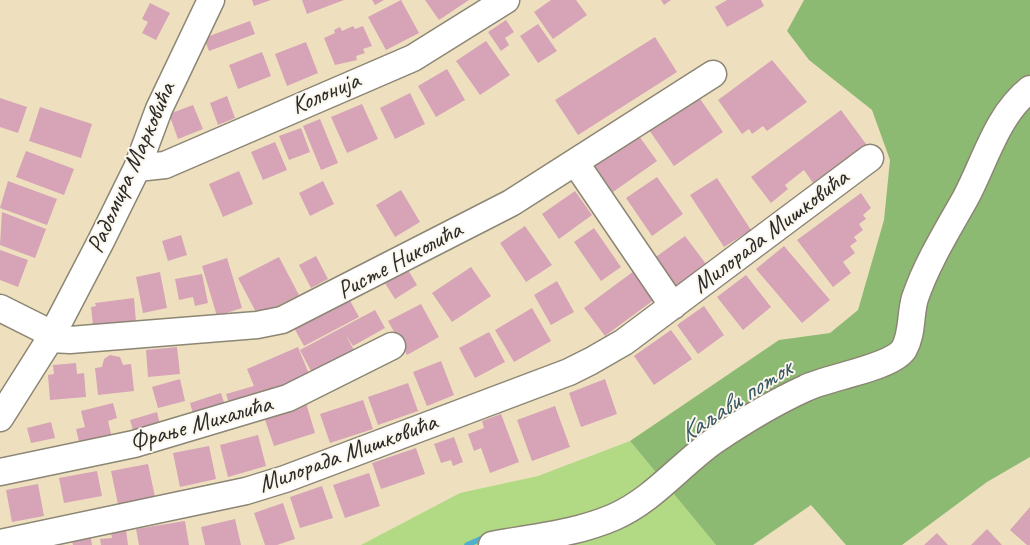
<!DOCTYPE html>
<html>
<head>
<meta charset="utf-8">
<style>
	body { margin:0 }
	canvas { display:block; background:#eee0bf }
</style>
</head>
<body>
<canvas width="1030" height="545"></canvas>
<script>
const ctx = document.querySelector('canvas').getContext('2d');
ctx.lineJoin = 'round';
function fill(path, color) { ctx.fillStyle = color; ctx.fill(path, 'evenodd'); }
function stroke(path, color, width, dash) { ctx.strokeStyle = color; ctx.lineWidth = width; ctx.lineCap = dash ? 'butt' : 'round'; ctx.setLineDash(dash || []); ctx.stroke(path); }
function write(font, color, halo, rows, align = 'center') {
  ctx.font = font + ' Caveat,sans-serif'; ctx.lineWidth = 4; ctx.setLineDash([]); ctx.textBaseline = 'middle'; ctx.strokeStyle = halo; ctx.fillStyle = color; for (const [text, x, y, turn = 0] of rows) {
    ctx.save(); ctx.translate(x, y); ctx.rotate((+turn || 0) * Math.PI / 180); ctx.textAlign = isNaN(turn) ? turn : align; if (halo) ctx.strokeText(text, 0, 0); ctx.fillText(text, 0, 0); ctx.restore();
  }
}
fill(new Path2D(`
	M630,441L716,545H361L460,493L538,476Z`), '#b2da84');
fill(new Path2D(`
	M804,0H1030V457L987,482L902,545H846L811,505L753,545H716L630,441L779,340L830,333L858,310L884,220L890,160L872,110L809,60L787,31Z`), '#8dba72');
stroke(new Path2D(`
	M467,545L487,536`), '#4fafcd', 5.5);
fill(new Path2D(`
	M252,0H271L254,6Z
	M302,0H344L307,14Z
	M372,0H384L375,5Z
	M401,0L419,33L386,50L368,17Z
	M425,0H469L439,20Z
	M551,0H576L587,15L553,39L534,12Z
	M661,0H671L664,5Z
	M727,0H761L764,6L727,27L715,7Z
	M150,3L170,13L156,40L142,33L148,22L142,19Z
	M506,20L514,32L505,38L509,45L501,51L488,32Z
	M250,21L255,34L209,51L204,38Z
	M538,24L557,51L538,63L520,36Z
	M353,26L355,29L363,26L372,46L363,49L365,53L356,56L357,60L335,65L324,38L335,33L334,30L340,27L342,31Z
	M655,37L677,72L578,135L555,100Z
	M486,41L510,75L480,95L456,61Z
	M306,42L318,73L287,86L275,54Z
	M262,52L271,76L238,89L229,65Z
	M772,60L807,102L767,131L763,126L752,134L749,129L742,134L718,100Z
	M447,69L465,100L436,117L418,86Z
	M410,93L425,124L395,139L380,108Z
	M696,93L723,132L674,166L647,127Z
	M227,96L235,118L218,125L210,103Z
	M0,98L27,107L18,133L0,127Z
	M362,104L378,139L347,153L331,117Z
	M193,105L203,129L178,139L169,114Z
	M40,107L92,124L81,158L29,141Z
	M841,110L866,144L813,183L804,170L785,185L788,189L771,203L751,177Z
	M320,119L338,163L321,170L303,126Z
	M301,128L310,152L289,160L279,136Z
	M634,129L657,161L613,192L590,159Z
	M275,142L287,170L263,180L251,152Z
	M26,151L74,169L64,195L16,177Z
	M239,171L253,204L223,217L209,184Z
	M657,177L683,214L652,236L626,198Z
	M717,178L751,230L724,247L690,195Z
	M8,181L57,199L47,225L0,208Z
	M323,181L334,204L310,216L299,193Z
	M401,190L420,222L395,237L376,205Z
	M575,191L592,215L559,239L542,214Z
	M861,193L871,208L863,215L866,219L859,224L863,230L854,237L857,241L850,246L855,253L843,262L851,273L833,287L797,240Z
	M2,212L46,229L35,258L0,245Z
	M525,226L552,265L526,282L500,243Z
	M594,228L621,267L601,281L574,242Z
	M181,235L187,255L168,261L162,241Z
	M685,236L706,264L674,287L653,259Z
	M784,246L830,300L802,323L756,269Z
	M0,250L28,260L18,287L0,280Z
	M316,256L328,279L311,288L299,265Z
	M279,257L299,295L258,316L238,278Z
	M227,258L242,308L217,316L202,266Z
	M404,263L417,285L395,299L381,277Z
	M471,267L491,296L452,322L432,293Z
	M634,271L655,299L605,336L584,308Z
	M160,272L167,308L143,313L136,277Z
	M202,274L208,303L195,306L193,297L179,300L175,279Z
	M746,275L771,307L743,330L717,297Z
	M557,281L574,312L551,325L534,295Z
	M348,297L359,317L304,346L293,326Z
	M134,298L136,322L98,327V324L93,325L91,307L96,306L95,303Z
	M421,304L439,337L407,355L388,321Z
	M704,306L724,335L698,354L677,325Z
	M532,308L551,341L514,362L495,330Z
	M375,310L385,328L353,346L345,334L354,350L312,373L300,350Z
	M671,330L692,359L654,385L634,356Z
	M489,332L505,362L475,378L459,348Z
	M177,347L180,374L148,377L146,350Z
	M298,347L309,374L231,410L226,394L254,386L247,369Z
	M110,355L120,357L123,365L131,364L134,391L98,395L95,368L102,367L104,359Z
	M441,361L454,395L427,406L413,372Z
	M76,363L77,374L84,373L86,397L50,400L48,375L54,374L53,365Z
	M180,379L185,401L158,408L152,387Z
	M605,379L617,414L581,427L569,393Z
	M408,383L418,411L378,425L368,397Z
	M221,393L227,412L195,421L190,403Z
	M363,400L373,429L330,443L320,414Z
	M113,403L117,418L108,421L113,442L81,450L76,429L85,427L81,411Z
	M306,403L315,433L274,446L264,417Z
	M555,406L570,447L532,461L517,420Z
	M157,412L162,433L136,440L130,420Z
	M501,414L519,462L490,473L481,448L474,451L468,434L484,428L482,421Z
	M51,422L55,438L31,443L27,428Z
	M258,435L266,466L228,477L220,445Z
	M454,437L463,462L453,466L451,460L441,463L434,444Z
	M209,446L216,479L180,487L173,453Z
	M416,448L425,474L381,489L372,463Z
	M148,464L155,497L118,504L111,471Z
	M97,471L102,496L64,503L59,478Z
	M369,473L380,506L345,518L333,485Z
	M38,484L44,516L12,522L6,490Z
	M322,486L333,518L300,528L290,497Z
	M283,503L295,539L277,545H265L254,513Z
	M1030,507V545H1027L1010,530Z
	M235,519L241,545H205L201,527Z
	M185,521L189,545H139L136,529Z
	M987,529L1002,545H971Z
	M126,530L128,545H101L100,539L112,538L111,533Z
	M90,533L92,545H73L71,536Z
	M937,533L948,545H924Z`), '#d6a3b7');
const minor = new Path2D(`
	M575,162L673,306
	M137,168L165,165L413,58L506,0
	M0,308L52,334
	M50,339L70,340L257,325L282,320L511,203L713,74
	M0,418L50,339L101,241L137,168L159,109L211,0
	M0,472L134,444L288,398L392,346
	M0,543L246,491L285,479L569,372L591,361L624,342L870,158
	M492,545C534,537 575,534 614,517C653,500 680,465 714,441C742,422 775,402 806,388C828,377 892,368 904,349C913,333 910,314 915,298C927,263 947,231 965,199C985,162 996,116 1030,89`);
stroke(minor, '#8c8675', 29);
stroke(minor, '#fff', 26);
write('25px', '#2b2b2b', '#fbf7ec', [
	["Колонија",326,94,-23],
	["Радомира Марковића",132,168,-66],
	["Милорада Мишковића",771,232,-37],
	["Ристе Николића",400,261,-28],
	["Фрање Михалића",201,424,-16],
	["Милорада Мишковића",348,454,-20]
]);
write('italic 26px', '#385964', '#fbf7ec', [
	["Каљави поток",736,402,-33]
]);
</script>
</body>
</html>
